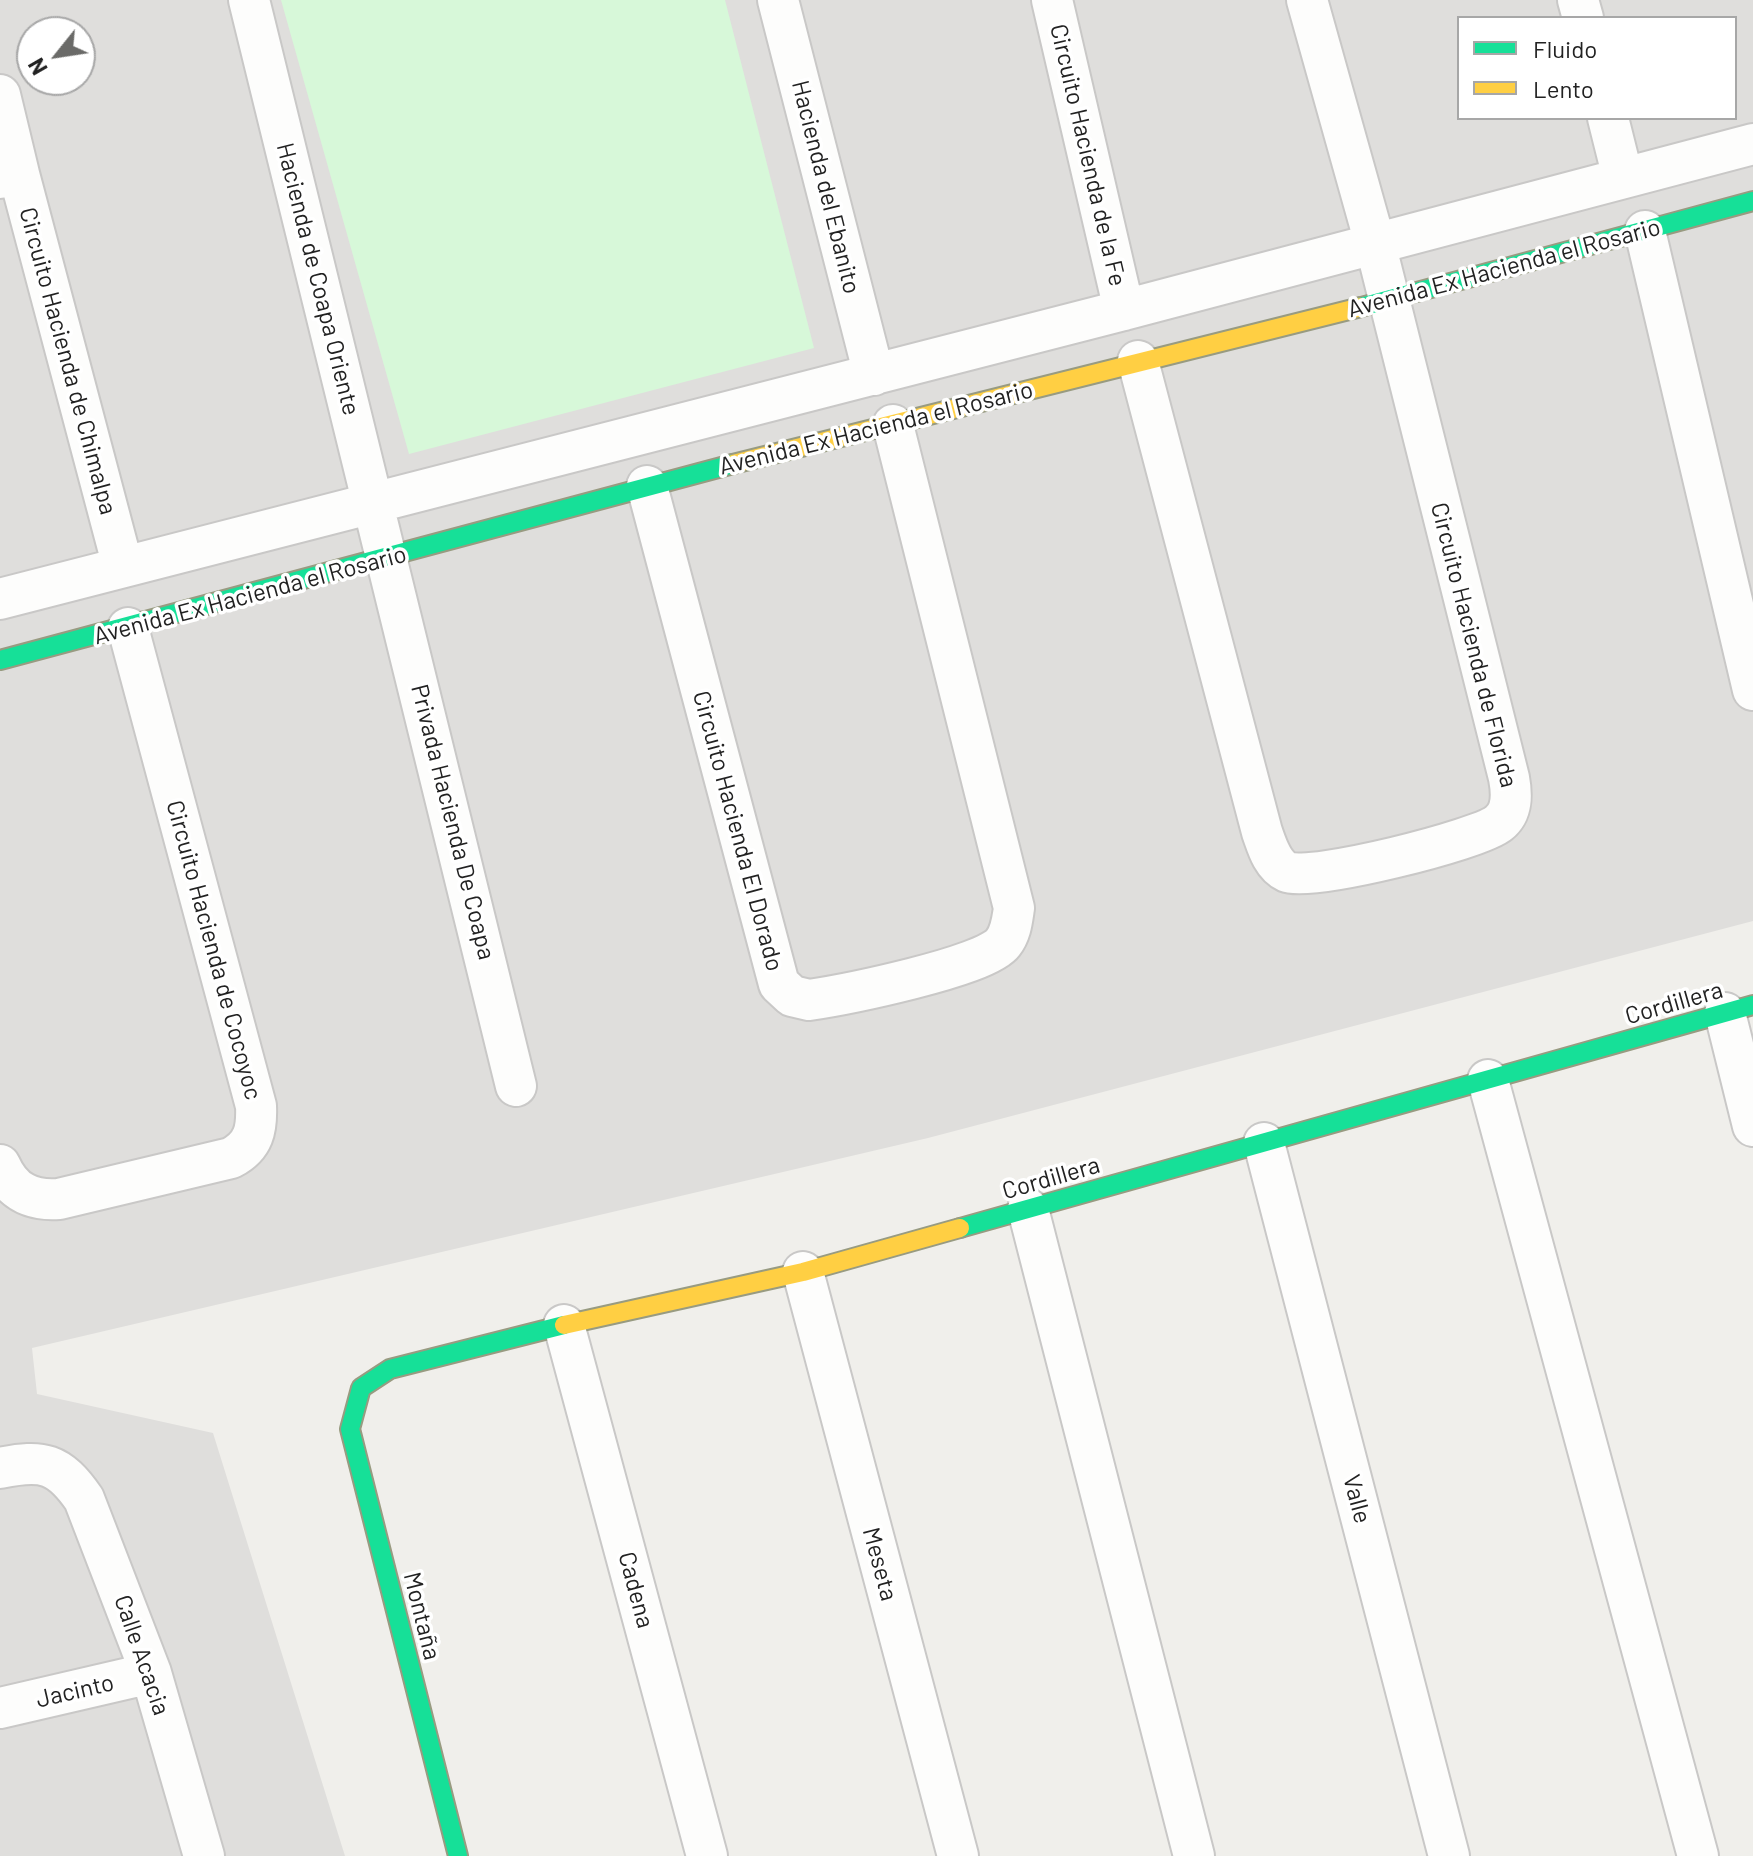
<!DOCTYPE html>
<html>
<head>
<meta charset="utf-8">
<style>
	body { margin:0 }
	#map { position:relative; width:1753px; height:1856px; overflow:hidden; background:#f0efeb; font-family:Barlow,sans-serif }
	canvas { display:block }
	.legend { position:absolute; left:1457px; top:16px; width:280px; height:104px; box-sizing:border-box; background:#fff; border:2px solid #a7a7a7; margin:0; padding:10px 14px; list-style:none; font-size:24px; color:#222 }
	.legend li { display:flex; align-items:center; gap:16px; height:40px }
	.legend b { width:40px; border:2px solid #a7a7a7 }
	.north { position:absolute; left:16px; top:16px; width:80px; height:80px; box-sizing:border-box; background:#fff; border:2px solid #a7a7a7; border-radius:50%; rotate:240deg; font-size:22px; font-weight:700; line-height:32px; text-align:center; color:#222 }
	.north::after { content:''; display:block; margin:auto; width:28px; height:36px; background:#6a6a68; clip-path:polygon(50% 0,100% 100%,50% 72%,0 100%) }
</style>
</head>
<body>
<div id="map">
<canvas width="1753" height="1856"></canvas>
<ul class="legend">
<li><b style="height:10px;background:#16e098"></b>Fluido</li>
<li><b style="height:10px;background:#ffcf43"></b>Lento</li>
</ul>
<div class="north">N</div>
</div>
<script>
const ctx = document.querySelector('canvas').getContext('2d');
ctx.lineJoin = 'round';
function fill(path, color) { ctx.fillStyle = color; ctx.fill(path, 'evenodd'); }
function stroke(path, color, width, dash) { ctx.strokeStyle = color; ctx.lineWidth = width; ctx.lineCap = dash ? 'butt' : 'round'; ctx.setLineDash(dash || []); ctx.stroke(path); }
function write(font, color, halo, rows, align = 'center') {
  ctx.font = font + ' Barlow,sans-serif'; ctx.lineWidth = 7; ctx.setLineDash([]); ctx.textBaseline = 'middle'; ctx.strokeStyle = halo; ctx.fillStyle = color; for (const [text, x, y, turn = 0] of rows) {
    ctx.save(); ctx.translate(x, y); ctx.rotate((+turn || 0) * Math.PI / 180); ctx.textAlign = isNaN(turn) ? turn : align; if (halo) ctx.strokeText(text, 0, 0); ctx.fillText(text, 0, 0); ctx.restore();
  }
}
fill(new Path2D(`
	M0,0H1753V921L928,1138L32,1348L37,1394L213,1433L345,1856H0ZM1459,18H1735V118H1459ZM32,32H80V80H32Z`), '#dfdedc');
fill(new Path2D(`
	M281,0H725L814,348L409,454Z`), '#d7f8d9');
const street = new Path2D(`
	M249,0L516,1086
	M778,0L874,375
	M1052,0L1124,310
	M1578,0L1583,18
	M0,95L19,174
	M1608,118L1623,178
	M0,178L19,174L123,567
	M1645,231L1753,690
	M1138,361L1262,832C1267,846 1272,865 1287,872C1310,882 1479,840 1499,823C1513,812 1512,794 1509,778L1375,243L1307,0
	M647,486L779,984L792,996L809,1000C843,995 985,967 1003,943C1011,933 1012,921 1014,908L893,425
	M0,599L1124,310L1753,144
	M1725,1013L1753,1126
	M1488,1080L1698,1856
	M1264,1143L1449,1856
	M0,1165C12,1192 31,1201 59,1199L231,1158C254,1146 257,1129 256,1106L128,628
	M1028,1209L1194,1856
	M803,1272L958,1856
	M564,1325L707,1856
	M0,1468C43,1459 59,1463 84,1499L151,1673L204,1856
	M0,1708L151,1673`);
const fast = new Path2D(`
	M1361,307L1753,201
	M0,660L733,464
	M960,1228L1753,1005
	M458,1856L350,1429L361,1388L390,1369L564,1325`);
const slow = new Path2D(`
	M733,464L1361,307
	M564,1325L803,1272L960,1228`);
stroke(street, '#c9c8c7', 44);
stroke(fast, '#989b81', 22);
stroke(slow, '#989b81', 22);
stroke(street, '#fdfdfc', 40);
stroke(fast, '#16e098', 18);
stroke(slow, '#ffcf43', 18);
write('24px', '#222', '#fff', [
	["Circuito Hacienda de la Fe",1088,155,77],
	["Hacienda del Ebanito",826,187,76],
	["Avenida Ex Hacienda el Rosario",1504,268,-15],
	["Hacienda de Coapa Oriente",318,279,76],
	["Circuito Hacienda de Chimalpa",68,361,75],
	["Avenida Ex Hacienda el Rosario",876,428,-14],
	["Avenida Ex Hacienda el Rosario",250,595,-15],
	["Circuito Hacienda de Florida",1474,645,76],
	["Privada Hacienda De Coapa",453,822,76],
	["Circuito Hacienda El Dorado",738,831,75],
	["Circuito Hacienda de Cocoyoc",214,950,75],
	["Cordillera",1674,1003,-16],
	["Cordillera",1051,1178,-16],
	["Valle",1357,1499,75],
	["Meseta",880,1564,75],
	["Cadena",636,1590,75],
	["Montaña",422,1616,76],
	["Calle Acacia",142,1655,71],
	["Jacinto",75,1691,-13]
]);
</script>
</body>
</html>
